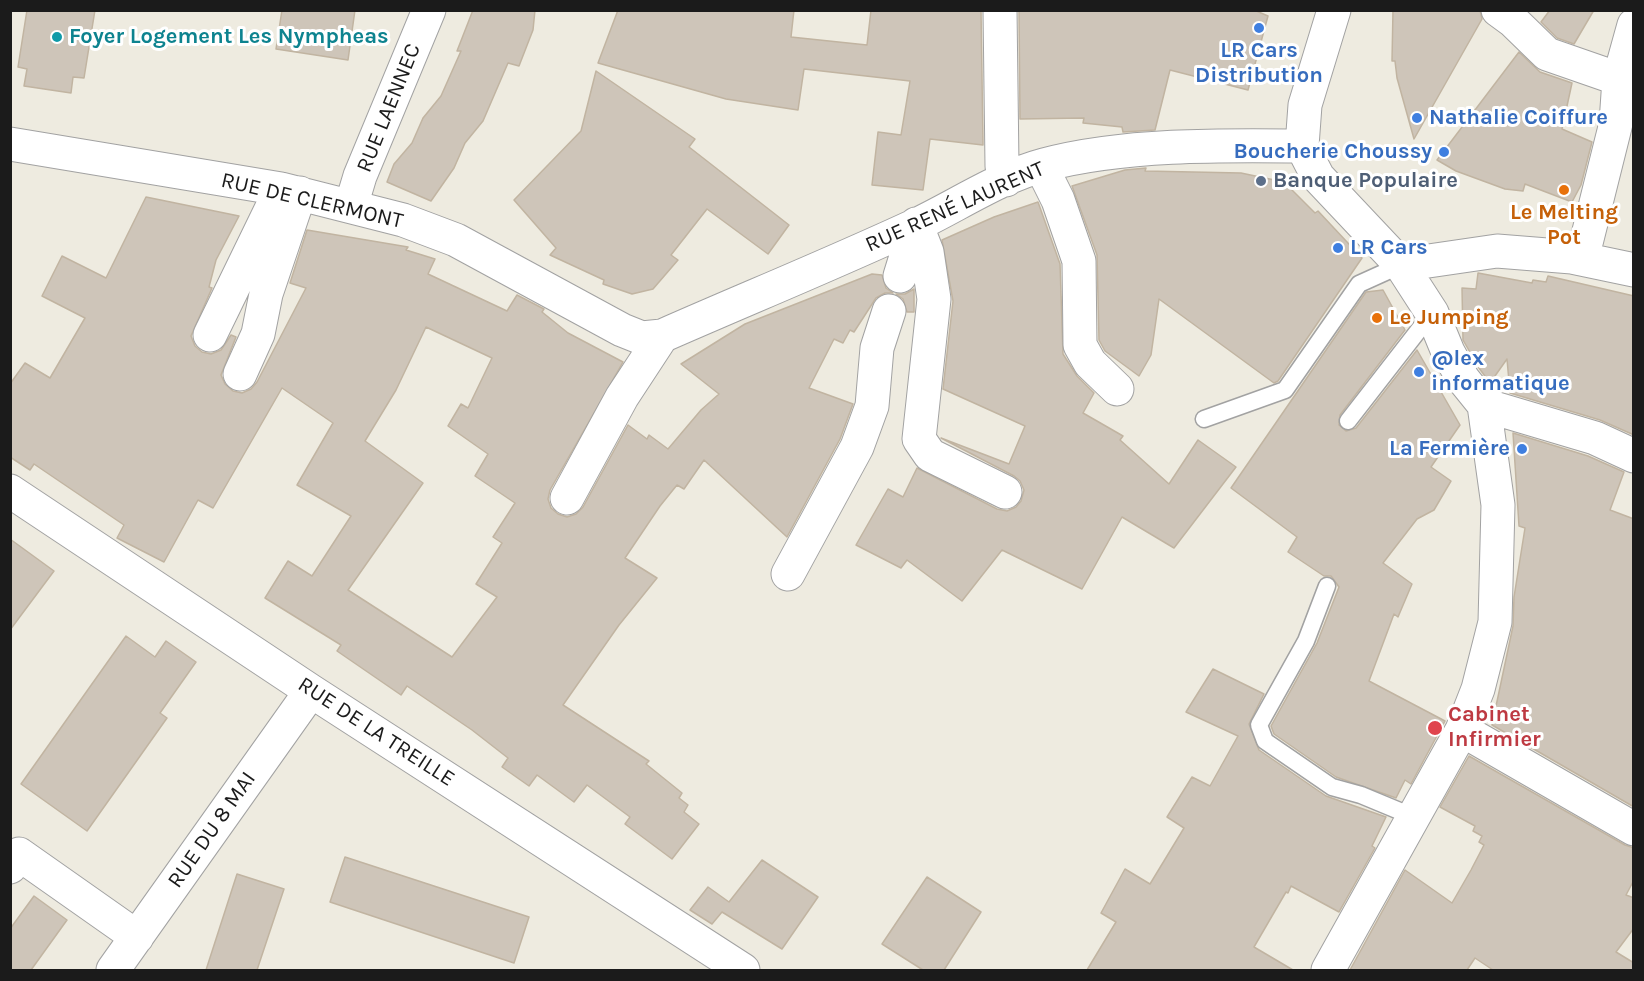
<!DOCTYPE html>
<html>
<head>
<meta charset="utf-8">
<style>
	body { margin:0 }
	#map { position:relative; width:1644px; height:981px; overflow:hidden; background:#eeebe0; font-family:Karla,sans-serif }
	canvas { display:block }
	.frame { position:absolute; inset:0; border:12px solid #1b1b1b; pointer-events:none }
</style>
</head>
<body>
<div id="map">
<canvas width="1644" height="981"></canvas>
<div class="frame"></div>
</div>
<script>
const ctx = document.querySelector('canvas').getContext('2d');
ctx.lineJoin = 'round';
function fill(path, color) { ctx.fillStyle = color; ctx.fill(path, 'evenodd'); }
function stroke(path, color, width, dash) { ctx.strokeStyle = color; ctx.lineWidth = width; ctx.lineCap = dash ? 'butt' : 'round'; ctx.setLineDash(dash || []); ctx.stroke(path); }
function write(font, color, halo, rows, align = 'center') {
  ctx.font = font + ' Karla,sans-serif'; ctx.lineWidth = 6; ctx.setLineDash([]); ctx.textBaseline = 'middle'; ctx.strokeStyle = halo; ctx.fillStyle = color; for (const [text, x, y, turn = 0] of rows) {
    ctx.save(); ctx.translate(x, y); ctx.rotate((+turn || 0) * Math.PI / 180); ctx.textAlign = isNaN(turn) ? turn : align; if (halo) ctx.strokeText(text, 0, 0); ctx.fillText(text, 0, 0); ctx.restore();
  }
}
const building = new Path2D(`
	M27,10H95L84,78L73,77L71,93L24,86L27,69L18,67Z
	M282,10H355L348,60L276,49Z
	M473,10H535L533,30L519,66L508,63L483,121L465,143L454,168L431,201L387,182L394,164L412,143L423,118L441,96L461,51H457Z
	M618,10H794L791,37L867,45L871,10H981L983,145L930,139L923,190L872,185L878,132L901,135L910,81L804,69L798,110L726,99L598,63Z
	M1019,10H1254L1268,16L1248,90L1170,70L1155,130L1123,132L1122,127L1083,123L1084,118L1020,119Z
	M1393,10H1480L1482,19L1414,139L1397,78L1395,61H1392Z
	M1550,10H1594L1574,44L1557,38L1541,22Z
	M1519,52L1540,72L1572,83L1562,129L1592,142L1581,185L1572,202L1525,184L1523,191L1505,189L1456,171L1437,160Z
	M596,71L695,139L689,147L789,225L768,254L707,209L671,255L678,260L653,289L632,294L603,284L604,280L550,255L556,248L514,200L581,131Z
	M1146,168L1145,171L1241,173L1284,182L1315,213L1318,211L1362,258L1278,381L1274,383L1159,299L1151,355L1139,376L1105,351L1099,340L1097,255L1072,186L1125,170Z
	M146,197L239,216L216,260L209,287L212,288L191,336L195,346L202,352L211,354L221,350L231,335L236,337L221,375L225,384L233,391L242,393L251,389L257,382L306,288L290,283L307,230L408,247L406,250L435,259L428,274L507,311L517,295L544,309L542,312L568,333L623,362L550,490L548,499L551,508L558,514L567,517L576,514L583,507L628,425L647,439L649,435L668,449L701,410L719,394L681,364L745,324L872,274L882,275L886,288L893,293H885L876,298L854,332L850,330L843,343L834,339L809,388L853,404L840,439L787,537L704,460L684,489L677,485L660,506L625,558L657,578L619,625L563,705L649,761L646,764L682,793L679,798L688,805L684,812L699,824L672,859L625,824L630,817L587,785L574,802L537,775L529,786L502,767L508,758L472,730L407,686L401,695L337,651L341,645L265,598L288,561L312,576L351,516L297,485L333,423L282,388L213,508L198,500L164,562L117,538L124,525L34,464L30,470L10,457V384L25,363L50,378L85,318L42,296L62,256L106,278ZM426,327L492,358L468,408L461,404L448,426L488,454L475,476L515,503L493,537L502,543L476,584L497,597L452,657L348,590L423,483L365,441L396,390Z
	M1038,202L1060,264L1063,354L1077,376L1094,393L1083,413L1123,436L1120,440L1169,484L1198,440L1236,467L1174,548L1122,517L1082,589L1002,550L962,601L907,560L901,568L856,545L888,489L903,497L917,468L997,509L1007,511L1016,507L1021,501L1024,490L1020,481L1014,476L941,438L1009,464L1025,426L943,389L953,301L942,240L994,217Z
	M1478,273L1532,283L1533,280L1546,282L1548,276L1634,296V435L1600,420L1510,393L1507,359L1490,383L1479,368L1463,340L1462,288L1476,289Z
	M914,289V312H907L903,299L896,294H905Z
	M1383,290L1405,330L1340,415L1339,425L1346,431L1356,428L1417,350L1460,425L1431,467L1451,481L1434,510L1417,519L1383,563L1412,584L1398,617L1394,614L1369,681L1445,721L1411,784L1405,780L1396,798L1336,777L1274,734L1271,726L1317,643L1339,587L1331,576H1324L1288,552L1297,537L1231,488L1366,292Z
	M1513,433L1588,456L1624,472L1610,510L1634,519V807L1492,725L1513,626L1514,597L1525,528L1519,526Z
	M10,539L54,571L10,630Z
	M126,636L155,657L166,641L196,662L160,713L167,718L87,831L21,784Z
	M1213,669L1264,694L1249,724L1259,750L1326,796L1386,817L1372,846L1375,848L1339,912L1291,886L1288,893L1286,892L1254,947L1293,970H1087L1116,922L1101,913L1125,869L1150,884L1184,828L1167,817L1192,777L1210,786L1238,736L1186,712Z
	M1469,756L1625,845L1634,848V880L1626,895L1634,898V928L1616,952L1634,963V970H1493L1475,958L1467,970H1350L1405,870L1452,903L1471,870L1484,845L1479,842L1482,836L1473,831L1475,826L1440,807Z
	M345,857L529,917L514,963L330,902Z
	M762,860L818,897L782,949L722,912L712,924L690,910L708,887L729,902Z
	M237,874L284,889L257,970H206Z
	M927,877L981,912L944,970H923L882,944Z
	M34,896L67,920L31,970H10V929Z`);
fill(building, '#cec5b9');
stroke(building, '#c1b4a1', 1.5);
const service = new Path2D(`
	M1204,419L1285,390L1359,284L1401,265
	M1348,421L1432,313
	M1327,586L1306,641L1259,725L1265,741L1332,787L1361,795L1414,817`);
const minor = new Path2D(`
	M1000,10L1002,166L1006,180
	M1498,10L1513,21L1547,54L1619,79
	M10,144L281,189L403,220L456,240L622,330L642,338L662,336C746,299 832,264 916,225C958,205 999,177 1044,165C1122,144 1221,145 1302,146
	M1041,166L1058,200L1079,261L1080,345L1090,363L1117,389
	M351,206L360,176L429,10
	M916,224L927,252L934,299L919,439L930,455L1005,492
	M1582,259L1616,123L1619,79L1634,25
	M1401,265L1497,251L1572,257L1634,270
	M900,276L916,224
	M210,335L281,189
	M240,374L258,334L266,294L300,193
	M1484,405L1595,438L1634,456
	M10,491L311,691L743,970
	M567,498L622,397L662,336
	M788,574L857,447L872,406L877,348L889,311
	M1462,730L1634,829
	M10,867L19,854L137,937
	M113,970L311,691
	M1328,970L1462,730L1478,689L1495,622L1498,505L1484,405L1463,379L1448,352L1432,313L1401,265L1318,177L1302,146L1305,105L1334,10`);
stroke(service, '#a2a2a2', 19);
stroke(minor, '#a2a2a2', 35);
stroke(service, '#fff', 16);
stroke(minor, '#fff', 33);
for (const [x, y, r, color] of [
	[1259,28,6,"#3f7fe0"],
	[57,37,6,"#0f9aa8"],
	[1417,118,6,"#3f7fe0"],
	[1444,152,6,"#3f7fe0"],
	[1261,181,6,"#5c6f8a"],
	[1564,190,6,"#e8710a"],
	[1338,248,6,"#3f7fe0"],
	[1377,318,6,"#e8710a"],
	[1419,372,6,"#3f7fe0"],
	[1522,449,6,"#3f7fe0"],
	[1435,728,8,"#e0444e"]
]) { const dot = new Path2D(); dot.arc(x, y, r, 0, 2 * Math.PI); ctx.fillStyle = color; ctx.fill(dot); stroke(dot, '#fff', 2); }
write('bold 22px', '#0d838f', '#fff', [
	["Foyer Logement Les Nympheas",69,37]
], 'left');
write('bold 22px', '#366cbe', '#fff', [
	["LR Cars",1259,51,"center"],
	["Distribution",1259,76,"center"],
	["Nathalie Coiffure",1429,118],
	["Boucherie Choussy",1432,152,"right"],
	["LR Cars",1350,248],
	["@lex",1431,359],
	["informatique",1431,384],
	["La Fermière",1510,449,"right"]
], 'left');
write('22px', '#1b1b1b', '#fff', [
	["RUE LAENNEC",389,108,-68],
	["RUE DE CLERMONT",312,201,13],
	["RUE RENÉ LAURENT",955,207,-24],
	["RUE DE LA TREILLE",376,732,33],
	["RUE DU 8 MAI",212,830,-55]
]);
write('bold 22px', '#4e5e75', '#fff', [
	["Banque Populaire",1273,181]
], 'left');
write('bold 22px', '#c56008', '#fff', [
	["Le Melting",1564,213],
	["Pot",1564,238],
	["Le Jumping",1389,318,"left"]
]);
write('bold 22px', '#be3a42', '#fff', [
	["Cabinet",1448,715],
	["Infirmier",1448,740]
], 'left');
</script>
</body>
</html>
